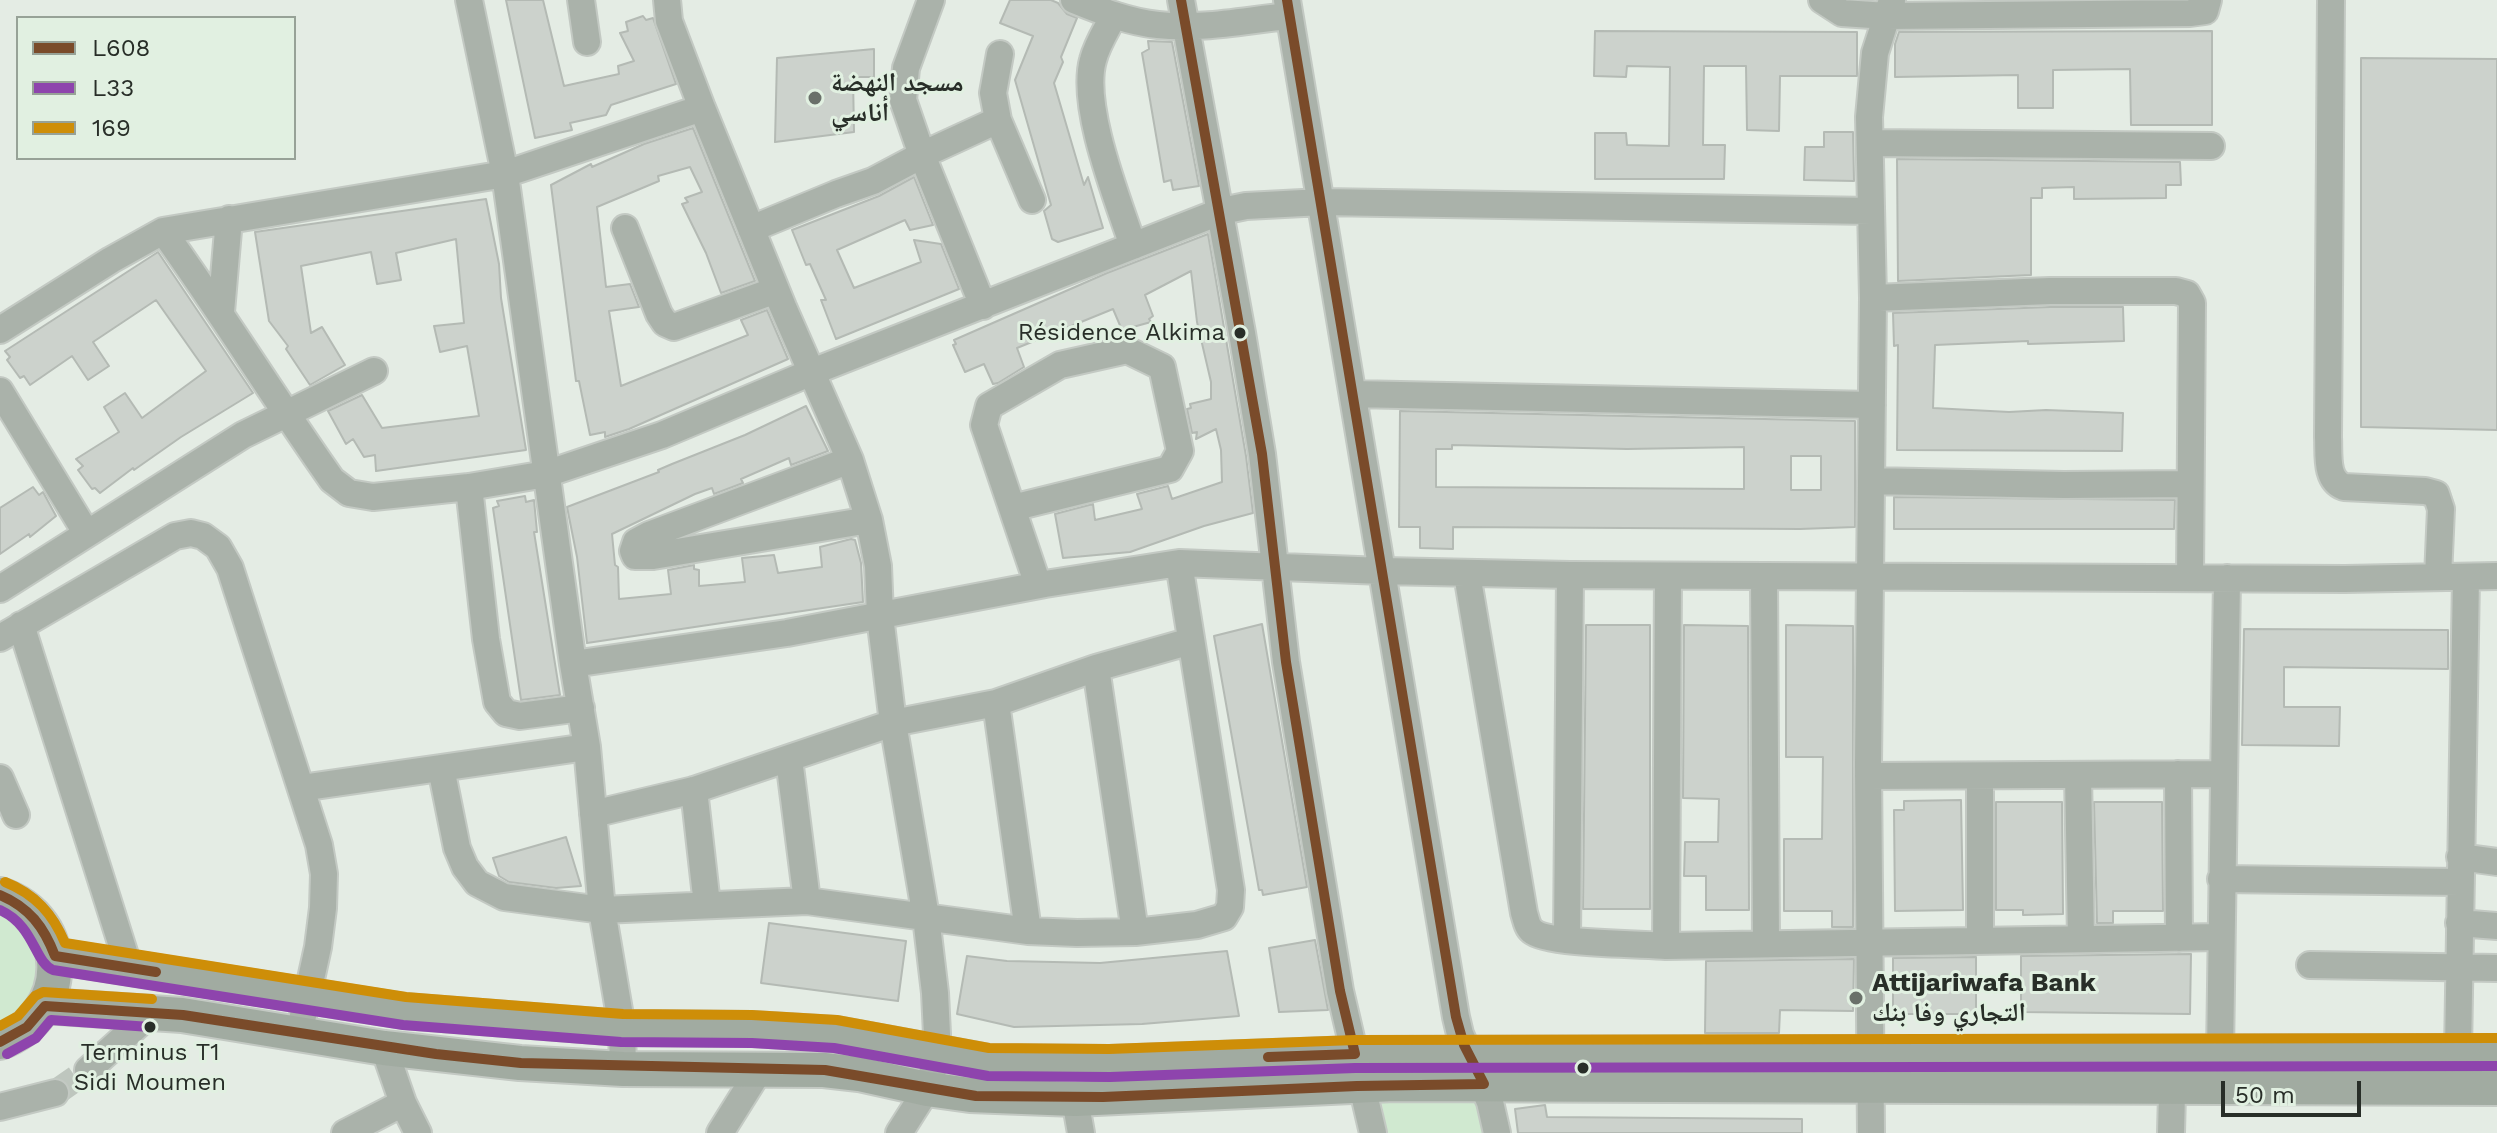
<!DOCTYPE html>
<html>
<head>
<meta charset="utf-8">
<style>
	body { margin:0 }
	#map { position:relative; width:2497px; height:1133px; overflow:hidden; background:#e4ece4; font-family:"Work Sans",sans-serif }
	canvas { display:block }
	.legend { position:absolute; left:16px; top:16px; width:280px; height:144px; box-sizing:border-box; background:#e1f0e1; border:2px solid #97a297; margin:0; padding:10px 14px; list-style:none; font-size:24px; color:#282e28 }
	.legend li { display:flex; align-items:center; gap:16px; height:40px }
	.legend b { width:40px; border:2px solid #97a297 }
	.scale { position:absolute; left:2221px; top:1081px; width:140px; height:36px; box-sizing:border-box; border:4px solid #282e28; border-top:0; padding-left:10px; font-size:24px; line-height:28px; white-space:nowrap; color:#282e28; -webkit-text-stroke:6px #e1f0e1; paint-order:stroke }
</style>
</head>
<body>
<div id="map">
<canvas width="2497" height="1133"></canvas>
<ul class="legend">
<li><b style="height:10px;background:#7a4b2a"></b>L608</li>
<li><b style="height:10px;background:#8e44ad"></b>L33</li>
<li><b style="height:10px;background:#ce8e08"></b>169</li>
</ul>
<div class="scale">50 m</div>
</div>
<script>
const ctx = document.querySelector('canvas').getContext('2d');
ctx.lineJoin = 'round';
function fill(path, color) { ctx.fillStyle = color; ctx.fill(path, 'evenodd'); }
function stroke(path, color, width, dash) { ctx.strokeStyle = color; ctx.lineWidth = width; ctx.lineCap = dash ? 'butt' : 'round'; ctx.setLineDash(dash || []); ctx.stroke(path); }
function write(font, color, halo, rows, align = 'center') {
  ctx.font = font + ' "Work Sans","Noto Naskh Arabic",sans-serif'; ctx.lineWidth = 6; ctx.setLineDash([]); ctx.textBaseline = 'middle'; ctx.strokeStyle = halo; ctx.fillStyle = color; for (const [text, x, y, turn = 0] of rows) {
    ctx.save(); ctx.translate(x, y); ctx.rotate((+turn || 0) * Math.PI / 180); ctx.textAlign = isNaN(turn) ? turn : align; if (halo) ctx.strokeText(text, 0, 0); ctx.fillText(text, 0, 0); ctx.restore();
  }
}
fill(new Path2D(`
	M0,907C15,914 31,930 38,946C40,951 38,959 38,965C36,993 30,1012 0,1022Z
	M1379,1088H1491L1499,1133H1387Z`), '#d0e9d0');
const building = new Path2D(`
	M506,0H543L564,86L619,74L618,66L634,61L620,33L628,31L626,22L643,16L646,20L653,18L676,84L611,105L606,115L570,123L572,130L535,138Z
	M1010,0H1051L1058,3L1067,14L1077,18L1061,57L1063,62L1054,83L1084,185L1088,177L1103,228L1058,242L1052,239L1044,211L1051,205L1015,80L1033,36L1000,23Z
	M1595,31L1857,32V76H1780L1779,131L1747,130L1746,66H1704L1703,145H1725L1724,179H1595V133H1626L1627,145L1669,146L1670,67L1627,66L1626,77L1594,76Z
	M2212,31V125H2131L2130,69L2053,70V108H2018V75L1895,77V44L1899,32Z
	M1148,41L1172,42L1199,186L1173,190L1171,180L1164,182L1142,53L1149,49Z
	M874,49V77H853L854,132L775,142L777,58Z
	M2361,58L2497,59V430L2361,427Z
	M693,128L755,281L721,293L706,253L682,204L688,202L685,198L702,192L690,167L658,176L659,181L597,207L606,287L630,284L639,307L609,311L621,386L748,335L741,320L767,310L788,359L629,429L605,437V432L590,435L579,381H576L551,185L591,164L592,167L644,144Z
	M1824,132H1853L1854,181L1804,180L1805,147H1824Z
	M1897,159L2180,162L2181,185H2166V198L2074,199V187L2042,188V198H2031V275L1898,281Z
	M914,177L933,225L910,230L905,220L837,250L854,288L921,262L914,240L941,244L959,289L836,339L821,300H826L810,264L806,265L792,230L879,196Z
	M486,199L499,264L501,298L526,450L376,471L375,455L364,457L353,439L346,444L328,411L362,395L382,428L479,416L467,346L440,352L434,326L464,323L456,239L396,253L401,280L377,284L371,252L301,266L311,333L322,327L345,365L310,385L286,349L288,346L269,321L255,232Z
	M1208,234L1246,456L1253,513L1204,526L1130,552L1063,558L1055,514L1093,504L1095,520L1142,509L1137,494L1168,486L1172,499L1222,482L1221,450L1216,429L1196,439L1197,432L1192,433L1187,409L1191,408L1190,404L1211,399V382L1197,322L1191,271L1145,295L1153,316L1149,319L1151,322L1122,330L1113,309L1017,348L1024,367L998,383L993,384L984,364L965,372L953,345L956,344L954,340L1107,273Z
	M158,252L253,393L181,437L134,470L133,468L100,493L95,488L92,489L78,470L83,466L76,459L119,432L104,407L125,393L142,418L206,371L156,300L93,342L109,366L88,380L72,356L30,385L24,376L20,378L7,360L10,357L5,351Z
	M2050,307H2123L2124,341L2028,344V341L1935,345L1933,408L2009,412L2046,410L2123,413L2122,451L1897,450L1898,345L1894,346L1893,313Z
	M806,406L828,451L791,465L789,458L741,479L743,483L714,494L712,488L695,494L612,534L615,565L618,567L619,599L671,594L668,570L694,565V569L699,570V586L745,582L742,558L774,555L778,573L822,567L820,547L851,539L855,540L861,563L863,602L587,643L577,557L567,507L659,472L658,470L672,464L745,435Z
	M1400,411L1855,421V527L1800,529L1453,527V549L1420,548V527H1399ZM1452,445L1627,449L1744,447V489L1436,487V449H1452ZM1791,456H1821V490H1791Z
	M33,487L39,495L43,492L56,516L30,537L29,534L0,554V508Z
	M525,496L526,502L534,500L537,532H534L560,695L521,700L493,508L499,506L497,501Z
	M1894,497L2175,500L2174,529H1894Z
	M1262,624L1307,887L1263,895L1262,890H1259L1214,636Z
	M1586,625H1650V909H1583Z
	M1684,625L1748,626L1749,910H1706V876H1684L1685,842H1718L1719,799L1683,798Z
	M1786,625L1853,626V927H1832V911H1784V839H1822L1823,757H1786Z
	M2244,629L2448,630V669L2284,667V707H2340L2339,746L2242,745Z
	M1961,800L1963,910L1895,911L1894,810H1904V801Z
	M1996,802H2062L2063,914L2023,915V910H1996Z
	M2094,802H2162L2163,911H2113V923H2097Z
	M566,837L581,886L556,888L509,882L499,876L493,858Z
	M769,923L906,941L898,1001L761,983Z
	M1315,940L1328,1010L1279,1012L1269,948Z
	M1227,951L1239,1016L1142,1024L1014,1027L957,1014L967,956L1007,961L1100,963Z
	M2191,954L2190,1014L2021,1012V956Z
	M1976,957V1014H1893V958Z
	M1854,959L1853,1011L1780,1010L1779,1033H1705L1706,961Z
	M1545,1105L1547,1117L1802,1119V1133H1518L1515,1109Z`);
fill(building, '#ccd2cc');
stroke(building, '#b4bab4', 2);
stroke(new Path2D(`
	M55,1093L88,1070`), '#bec6be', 26, [26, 13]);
const minor = new Path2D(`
	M469,0L505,174L573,664L587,747L602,910L622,1028L623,1069
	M581,0L587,42
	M667,0L669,21L702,108L783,307L850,460L869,520L878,566L880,616L893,723L926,917L935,993L938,1055L927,1089L899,1133
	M931,0L906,68L903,100L922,155L983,306
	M1074,0C1101,11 1129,22 1158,25C1200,30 1246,20 1289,16
	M1181,0L1242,333L1262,454L1286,662L1340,991L1373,1133
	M1287,0L1456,1017L1460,1034L1490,1102L1497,1133
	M1822,0L1842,13L1887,16L2190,13L2205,11L2208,0
	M2331,0L2328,437C2329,454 2325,480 2344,487L2425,491L2436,494L2441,509L2438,577
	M1114,15C1107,29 1097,44 1093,60C1080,107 1118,200 1133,246
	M1000,54L993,93L998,120L1032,200
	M1870,143L2211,146
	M625,228L659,314L665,323L674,327L776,290
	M751,229L836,194L873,181L922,155L998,120
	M163,231C222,313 274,398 332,480L349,493L373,497L469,487L546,474L662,435L812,372L1171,231L1222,211L1246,206L1322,202L1871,211
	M1873,298L2050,291H2176L2187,294L2192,303L2190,578
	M221,312L229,219
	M0,330L111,260L163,231L505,174L702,108
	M0,391L87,534
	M1353,394L1872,405
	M850,460L649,535L636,542L633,551L635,556H653L869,520
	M1871,481L2064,485L2190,484
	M469,487L486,639L497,702L506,713L520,716L581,708
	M1012,508L1170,469L1180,451L1162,367L1127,350L1060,365L989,406L984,425L1038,585
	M1467,574L1524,913C1526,919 1527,927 1532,931C1546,944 1642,944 1666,946L2221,937
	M1764,577L1766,944
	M0,589L243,435L374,371
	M21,625L129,968
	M0,638L175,536L191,533L203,536L218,547L230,568L319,845L324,874L323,908L318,947L299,1034
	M573,664L787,633L1045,584L1179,563L1383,571L1570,575L2345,579L2497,576
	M1096,668L1135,932
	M996,703L1028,931
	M789,759L807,901
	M441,768L457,848L465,867L477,883L504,897L602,910L807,901L1028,931L1077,933L1135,932L1197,925L1224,917L1230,907L1231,890L1179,563
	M2178,774L2179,938
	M2078,775L2081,939
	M1868,776L2223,774
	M1980,776V941
	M0,778L16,815
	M301,788L587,747
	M694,790L707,905
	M593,814L694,790L893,723L996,703L1096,668L1191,641
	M2460,857L2497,862
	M2221,879L2459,882
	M2459,923L2497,926
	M1567,940L1570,575
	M1666,946L1668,576
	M2310,965L2497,968
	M384,1048L403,1103L418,1133
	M2458,1052L2466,577
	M2220,1054L2227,578
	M88,1070L151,1013
	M1075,1099L1081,1133
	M0,1107L55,1093
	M345,1133L403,1103
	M720,1133L760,1069
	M1871,1133L1868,764L1873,298L1869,117L1875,53L1892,0
	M2171,1133L2173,1054`);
const major = new Path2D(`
	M0,895C74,919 71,1016 0,1042
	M55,956L404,1011L622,1028L752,1029L836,1034L988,1062L1109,1063L1355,1054L2497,1052
	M45,1006L182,1015L384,1048L520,1063L623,1069L824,1070L859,1074L927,1089L970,1095L1075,1099L1394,1084L2497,1088`);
stroke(minor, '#c3c9c3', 30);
stroke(major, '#c3c9c3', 38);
stroke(minor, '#aab2aa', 26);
stroke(major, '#a1aba1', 34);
stroke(new Path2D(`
	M1181,0L1262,454L1286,662L1340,991L1355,1054L1268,1057
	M0,895C29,907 44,927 55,956L156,972
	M0,1042L27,1027L45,1006L183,1015L436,1054L521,1063L825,1070L976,1096L1103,1097L1357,1086L1484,1084L1464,1045L1456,1017L1287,0`), '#7a4b2a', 10);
stroke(new Path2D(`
	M0,910C35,926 34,962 53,970L403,1025L621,1042L752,1043L834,1048L988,1076L1110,1077L1355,1068L2497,1066
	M7,1054L36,1038L51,1020L150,1027`), '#8e44ad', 10);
stroke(new Path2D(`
	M5,882C35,894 53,914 65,943L406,997L623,1014L752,1015L837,1020L989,1048L1109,1049L1355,1040L2497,1038
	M0,1026L18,1016L35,996L43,992L152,999`), '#ce8e08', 10);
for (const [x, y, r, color] of [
	[815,98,8,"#6a706a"],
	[1240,333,7,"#282e28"],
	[1856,998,8,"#6a706a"],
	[150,1027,7,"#282e28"],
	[1583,1068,7,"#282e28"]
]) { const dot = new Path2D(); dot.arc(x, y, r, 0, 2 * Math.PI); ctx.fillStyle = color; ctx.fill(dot); stroke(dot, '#e1f0e1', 3); }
write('24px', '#282e28', '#e1f0e1', [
	["Résidence Alkima",1225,333],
	["Terminus T1",150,1053,"center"],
	["Sidi Moumen",150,1083,"center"]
], 'right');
write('bold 26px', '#282e28', '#e1f0e1', [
	["مسجد النهضة",831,83],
	["أناسي",831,113],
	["Attijariwafa Bank",1872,983],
	["التجاري وفا بنك",1872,1013]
], 'left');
</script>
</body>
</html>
